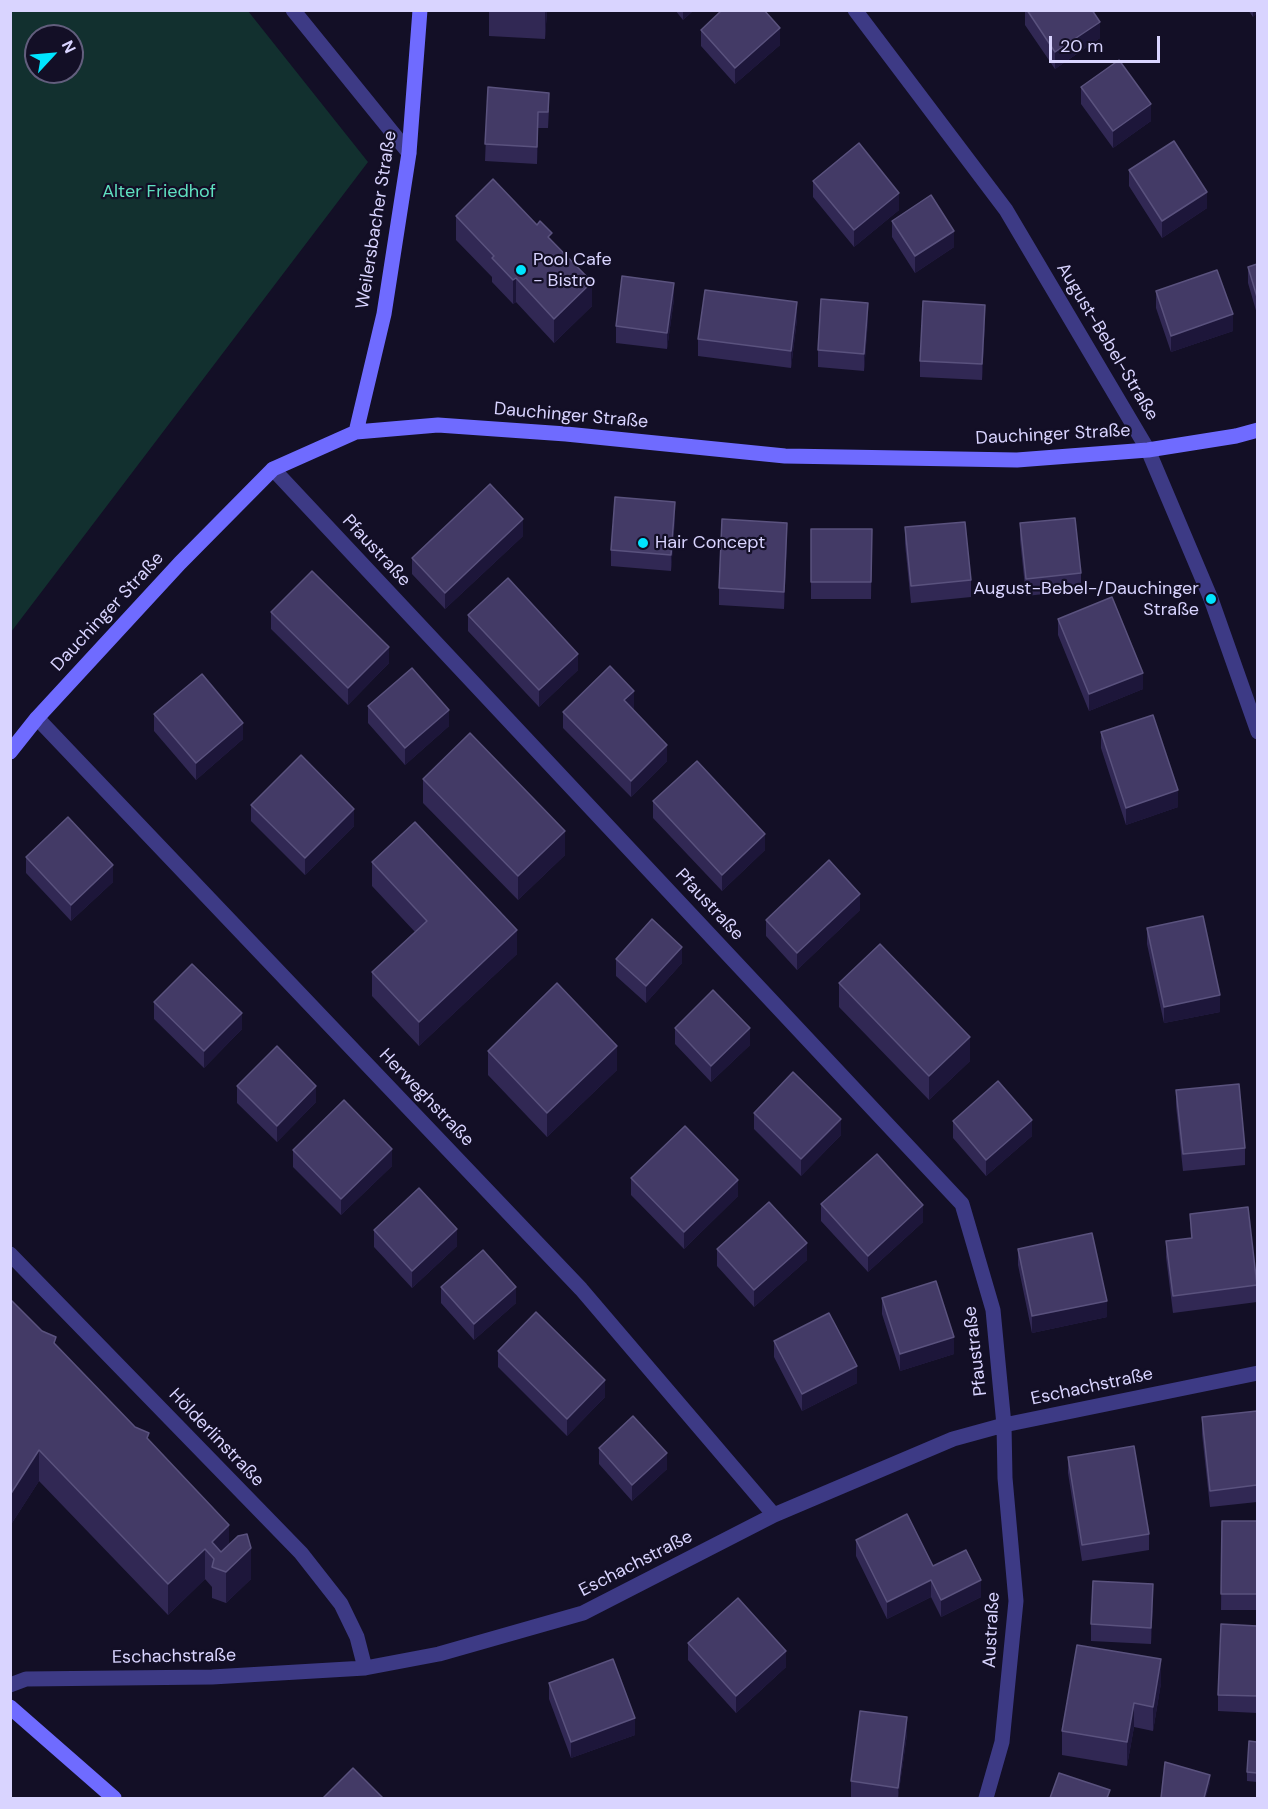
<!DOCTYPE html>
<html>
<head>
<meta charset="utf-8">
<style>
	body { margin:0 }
	#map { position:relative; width:1268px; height:1809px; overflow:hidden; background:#130f26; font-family:"DM Sans",sans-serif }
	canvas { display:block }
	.frame { position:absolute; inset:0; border:12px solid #d9d4ff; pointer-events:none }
	.north { position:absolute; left:24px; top:24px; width:60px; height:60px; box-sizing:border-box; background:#130f26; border:2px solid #625e7d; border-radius:50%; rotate:64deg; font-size:16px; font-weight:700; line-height:24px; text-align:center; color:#d9d4ff }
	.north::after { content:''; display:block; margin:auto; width:21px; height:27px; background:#00e5ff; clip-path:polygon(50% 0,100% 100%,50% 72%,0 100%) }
	.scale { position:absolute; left:1049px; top:36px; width:111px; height:27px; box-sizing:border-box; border:3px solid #d9d4ff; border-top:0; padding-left:8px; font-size:18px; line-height:21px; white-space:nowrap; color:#d9d4ff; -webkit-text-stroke:4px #130f26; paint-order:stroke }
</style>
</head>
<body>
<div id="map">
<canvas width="1268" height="1809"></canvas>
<div class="frame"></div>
<div class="north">N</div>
<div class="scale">20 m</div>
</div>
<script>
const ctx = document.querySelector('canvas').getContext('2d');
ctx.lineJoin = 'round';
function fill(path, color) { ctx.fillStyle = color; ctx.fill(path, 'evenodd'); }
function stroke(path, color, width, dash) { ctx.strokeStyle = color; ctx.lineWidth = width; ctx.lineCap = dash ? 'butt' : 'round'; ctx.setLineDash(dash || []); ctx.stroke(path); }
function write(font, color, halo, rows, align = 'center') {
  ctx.font = font + ' "DM Sans",sans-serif'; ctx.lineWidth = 4.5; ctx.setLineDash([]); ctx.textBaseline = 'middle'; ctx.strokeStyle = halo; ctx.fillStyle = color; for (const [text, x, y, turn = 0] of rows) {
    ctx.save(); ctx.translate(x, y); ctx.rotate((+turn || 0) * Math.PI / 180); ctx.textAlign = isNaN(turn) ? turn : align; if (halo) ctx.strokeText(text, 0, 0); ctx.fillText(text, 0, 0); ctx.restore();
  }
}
fill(new Path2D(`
	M11,10L248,11L368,162L11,632ZM36,36H72V72H36Z`), '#12302f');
stroke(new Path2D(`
	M293,10L409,153
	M855,10L1006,210L1148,450L1211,599L1258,732
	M273,469L962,1204L993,1310L1004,1425L1005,1478L1016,1601L1002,1742L986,1798
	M37,718L581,1289L774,1515
	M10,1254L301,1553L341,1604L357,1637L365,1668
	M10,1685L26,1679L212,1677L365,1668L439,1654L583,1613L774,1515L953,1439L1004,1425L1258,1373`), '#3d3a85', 15);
stroke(new Path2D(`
	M356,432L384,314L409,153L420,10
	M10,752L37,718L180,563L273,469L356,432L438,425L566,434L785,456L1017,460L1148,450L1236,436L1258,430
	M10,1707L114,1798`), '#6f6bff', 15);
fill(new Path2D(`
	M489,10H547L545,39L489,36Z
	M675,10H694L683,20Z
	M1025,10H1092L1100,38L1055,69L1025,25Z
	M1248,10H1257L1253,17Z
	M701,30L780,45L735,84L701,46Z
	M488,87L549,109L548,128H538L537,164L485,161Z
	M1081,87L1151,121L1113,148L1081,104Z
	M1129,170L1207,208L1162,238L1129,186Z
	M813,181L899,210L854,247L813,197Z
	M456,216L552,241L592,306L554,343L516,302L513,304L492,282V277L456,240Z
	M892,221L954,247L915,273L892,237Z
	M1257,264V314L1248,283V267Z
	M1156,291L1233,331L1171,352L1156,308Z
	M674,299L667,349L616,343V326Z
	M797,319L791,368L698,356V339Z
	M868,320L864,371L818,367V350Z
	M985,322L982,380L920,377V361Z
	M675,519L671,571L611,566V550Z
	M1020,523L1081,573V590L1026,596L1020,540Z
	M905,527L971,580V597L911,603L905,544Z
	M811,529H872L871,599H811Z
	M523,536L445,609L412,574V558Z
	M787,539L784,609L719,605V588Z
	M271,612L389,663L348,705L271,629Z
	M468,615L578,670L539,707L468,631Z
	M1058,619L1143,689L1089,711L1058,635Z
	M368,706L449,726L405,765L368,723Z
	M634,708L633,709L667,761L631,797L563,728V712Z
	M154,714L243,739L196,780L154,731Z
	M1101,732L1178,807L1126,825L1101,748Z
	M423,779L565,855L518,900L423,803Z
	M653,801L765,850L722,891L653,818Z
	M251,805L354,826L305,875L251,821Z
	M26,857L113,882L71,921L26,873Z
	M372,862L517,954L419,1046L372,996V972L415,932L372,886Z
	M860,910L797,970L766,936V920Z
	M1147,928L1220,1012L1164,1023L1147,944Z
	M616,959L682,963L646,1003L616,976Z
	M839,983L970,1061L929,1100L839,1007Z
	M154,1002L242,1029L204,1068L154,1019Z
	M675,1028L750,1045L711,1082L675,1044Z
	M488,1051L617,1070L547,1137L488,1075Z
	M237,1086L316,1102L277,1142L237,1103Z
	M1176,1090L1245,1148V1165L1183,1171L1176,1106Z
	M754,1113L841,1135L801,1176L754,1129Z
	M953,1121L1032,1136L986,1176L953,1138Z
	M293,1150L392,1166L341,1215L293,1167Z
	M631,1178L738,1196L684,1249L631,1195Z
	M821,1204L923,1222L868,1272L821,1221Z
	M1190,1214L1257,1284V1302L1173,1313L1166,1257V1241L1191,1238Z
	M374,1230L457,1246L412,1288L374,1247Z
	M717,1249L807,1260L754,1307L717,1266Z
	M1018,1249L1107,1317L1032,1333L1018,1265Z
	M441,1287L516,1303L474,1340L441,1303Z
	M882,1298L954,1354L900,1371L882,1314Z
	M774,1341L857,1383L802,1411L774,1357Z
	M56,1345L149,1441L229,1544L251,1579L226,1603L212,1598V1587L205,1579L168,1615L39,1481L10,1526Z
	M498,1351L605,1397L567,1436L498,1367Z
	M1257,1411V1502L1210,1507L1202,1434V1417Z
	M599,1448L667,1469L632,1501L599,1464Z
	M1068,1457L1149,1534V1550L1082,1561L1068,1473Z
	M1222,1521H1257V1610H1221Z
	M856,1540L933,1566L981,1597L941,1617L931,1597L887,1619L856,1556Z
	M1153,1601L1151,1644L1091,1641V1624Z
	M1257,1626V1713L1218,1711V1695Z
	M688,1643L786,1667L736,1713L688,1660Z
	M549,1683L635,1735L571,1758L549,1699Z
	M1161,1683L1153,1731L1134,1727L1127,1766L1062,1755V1731Z
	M907,1734L898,1798H851V1781Z
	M1257,1742V1782L1247,1781V1772Z`), '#312854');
fill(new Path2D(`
	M545,10H547L545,39Z
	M683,10H694L683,20Z
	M1253,10H1257V14L1253,17Z
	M1100,22V38L1055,69V52Z
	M780,28V45L735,84V68Z
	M1151,104V121L1113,148V131Z
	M538,112V128L537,164V147Z
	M1207,192V208L1162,238V221Z
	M899,193V210L854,247V230Z
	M954,231V247L915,273V256Z
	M516,278V302L513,304V280Z
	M592,282V306L554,343V319Z
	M674,283V299L667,349V333Z
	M797,302V319L791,368V351Z
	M868,303V320L864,371V354Z
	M985,305V322L982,380V364Z
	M1233,314V331L1171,352V336Z
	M675,502V519L671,571V555Z
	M523,519V536L445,609V593Z
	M787,523V539L784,609V592Z
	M389,647V663L348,705V688Z
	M578,654V670L539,707V690Z
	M1143,673V689L1089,711V694Z
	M634,691V708L624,717V700Z
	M449,710V726L405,765V748Z
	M243,723V739L196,780V763Z
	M667,745V761L631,797V781Z
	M1178,790V807L1126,825V808Z
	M354,809V826L305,875V858Z
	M565,831V855L518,900V876Z
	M765,834V850L722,891V875Z
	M113,865V882L71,921V905Z
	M860,894V910L797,970V953Z
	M517,930V954L419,1046V1022Z
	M682,947V963L646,1003V986Z
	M1220,995V1012L1164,1023V1007Z
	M242,1013V1029L204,1068V1051Z
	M750,1028V1045L711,1082V1066Z
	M970,1037V1061L929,1100V1076Z
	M617,1046V1070L547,1137V1113Z
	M316,1086V1102L277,1142V1126Z
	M841,1119V1135L801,1176V1159Z
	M1032,1120V1136L986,1176V1160Z
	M392,1149V1166L341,1215V1199Z
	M738,1180V1196L684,1249V1232Z
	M923,1205V1222L868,1272V1256Z
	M457,1229V1246L412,1288V1271Z
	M807,1243V1260L754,1307V1290Z
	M516,1287V1303L474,1340V1324Z
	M1107,1301V1317L1032,1333V1316Z
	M954,1337V1354L900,1371V1354Z
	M857,1366V1383L802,1411V1394Z
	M605,1380V1397L567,1436V1419Z
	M39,1450V1481L10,1526V1495Z
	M667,1453V1469L632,1501V1485Z
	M229,1525V1556L214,1559L212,1542Z
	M251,1548V1579L226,1603V1572Z
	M205,1549V1579L168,1615V1584Z
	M931,1580V1597L887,1619V1602Z
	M981,1580V1597L941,1617V1600Z
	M1153,1584V1601L1151,1644V1628Z
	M786,1651V1667L736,1713V1696Z
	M1161,1659V1683L1153,1731V1707Z
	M1134,1703V1727L1127,1766V1742Z
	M907,1717V1734L898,1798V1788Z
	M635,1718V1735L571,1758V1742Z
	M1210,1775V1784L1206,1798H1204Z`), '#1d163a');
const building = new Path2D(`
	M722,10H764L780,28L735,68L701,30Z
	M1027,10H1092L1100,22L1055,52Z
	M1119,60L1151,104L1113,131L1081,87Z
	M488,87L549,93L548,112H538L537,147L485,144Z
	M1174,141L1207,192L1162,221L1129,170Z
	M859,143L899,193L854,230L813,181Z
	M493,179L537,225L540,221L552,233L548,237L592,282L554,319L516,278L513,280L492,258L494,256L456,216Z
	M931,195L954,231L915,256L892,221Z
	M1257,264V297L1248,267Z
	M1217,270L1233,314L1171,336L1156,291Z
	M622,276L674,283L667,333L616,326Z
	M705,290L797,302L791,351L698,339Z
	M821,299L868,303L864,354L818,350Z
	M923,301L985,305L982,364L920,361Z
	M490,484L523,519L445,593L412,558Z
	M615,497L675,502L671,555L611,550Z
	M1075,518L1081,573L1026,579L1020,523Z
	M722,519L787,523L784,592L719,588Z
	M965,522L971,580L911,586L905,527Z
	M811,529H872L871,582H811Z
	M312,571L389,647L348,688L271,612Z
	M508,578L578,654L539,690L468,615Z
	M1112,597L1143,673L1089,694L1058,619Z
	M610,666L634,691L624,700L667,745L631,781L563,712Z
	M412,668L449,710L405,748L368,706Z
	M202,674L243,723L196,763L154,714Z
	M1153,715L1178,790L1126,808L1101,732Z
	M470,733L565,831L518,876L423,779Z
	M301,755L354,809L305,858L251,805Z
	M697,761L765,834L722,875L653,801Z
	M68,817L113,865L71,905L26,857Z
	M415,822L517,930L419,1022L372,972L427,921L372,862Z
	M829,860L860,894L797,953L766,920Z
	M1203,916L1220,995L1164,1007L1147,928Z
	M652,919L682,947L646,986L616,959Z
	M880,944L970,1037L929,1076L839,983Z
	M192,964L242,1013L204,1051L154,1002Z
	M557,983L617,1046L547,1113L488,1051Z
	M713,990L750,1028L711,1066L675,1028Z
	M277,1046L316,1086L277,1126L237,1086Z
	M793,1072L841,1119L801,1159L754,1113Z
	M998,1081L1032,1120L986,1160L953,1121Z
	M1239,1084L1245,1148L1183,1154L1176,1090Z
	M344,1100L392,1149L341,1199L293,1150Z
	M685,1126L738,1180L684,1232L631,1178Z
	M877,1154L923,1205L868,1256L821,1204Z
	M419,1188L457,1229L412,1271L374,1230Z
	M769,1202L807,1243L754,1290L717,1249Z
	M1248,1207L1257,1285L1173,1296L1166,1241L1192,1238L1190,1214Z
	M1092,1233L1107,1301L1032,1316L1018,1249Z
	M483,1250L516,1287L474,1324L441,1287Z
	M936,1281L954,1337L900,1354L882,1298Z
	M10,1299L42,1331L56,1337L54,1343L135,1427L149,1433L147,1438L229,1525L212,1542L221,1552L238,1536L247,1534L251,1548L226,1572L212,1567L214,1559L205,1549L168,1584L39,1450L10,1495Z
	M536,1312L605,1380L567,1419L498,1351Z
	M829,1313L857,1366L802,1394L774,1341Z
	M1257,1411V1485L1210,1491L1202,1417Z
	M633,1416L667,1453L632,1485L599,1448Z
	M1134,1446L1149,1534L1082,1545L1068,1457Z
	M907,1514L933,1566L966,1550L981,1580L941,1600L931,1580L887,1602L856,1540Z
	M1222,1521H1257V1594H1221Z
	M1093,1581L1153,1584L1151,1628L1091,1624Z
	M738,1598L786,1651L736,1696L688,1643Z
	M1221,1624L1257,1626V1696L1218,1695Z
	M1077,1645L1161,1659L1153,1707L1134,1703L1127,1742L1062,1731Z
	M613,1659L635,1718L571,1742L549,1683Z
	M860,1711L907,1717L898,1788L851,1781Z
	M1249,1741L1257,1742V1773L1247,1772Z
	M1165,1762L1210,1775L1204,1798H1161Z
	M353,1768L383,1798H323Z
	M1059,1773L1110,1790L1107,1798H1050Z`);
fill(building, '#433a66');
stroke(building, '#5a527e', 1.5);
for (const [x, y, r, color] of [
	[521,270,6,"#00e5ff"],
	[643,543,6,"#00e5ff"],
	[1211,599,6,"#00e5ff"]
]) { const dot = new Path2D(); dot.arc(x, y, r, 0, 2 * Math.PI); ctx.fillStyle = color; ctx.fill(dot); stroke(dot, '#130f26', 2); }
write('18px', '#5fe0c0', '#130f26', [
	["Alter Friedhof",159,192]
]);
write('18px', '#d9d4ff', '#130f26', [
	["Weilersbacher Straße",377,220,-81],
	["August-Bebel-Straße",1107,342,59],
	["Dauchinger Straße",571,416,5],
	["Dauchinger Straße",1053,435,-3],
	["Pfaustraße",376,551,47],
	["Dauchinger Straße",108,612,-47],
	["Pfaustraße",709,905,47],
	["Herweghstraße",426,1098,46],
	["Pfaustraße",976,1351,-97],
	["Eschachstraße",1092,1387,-12],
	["Hölderlinstraße",216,1438,46],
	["Eschachstraße",636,1564,-27],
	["Austraße",992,1630,-87],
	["Eschachstraße",174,1657,-1]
]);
write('18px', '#d9d4ff', '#130f26', [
	["Pool Cafe",533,260],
	["- Bistro",533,281],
	["Hair Concept",655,543],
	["August-Bebel-/Dauchinger",1199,589,"right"],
	["Straße",1199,610,"right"]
], 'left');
</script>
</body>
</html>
